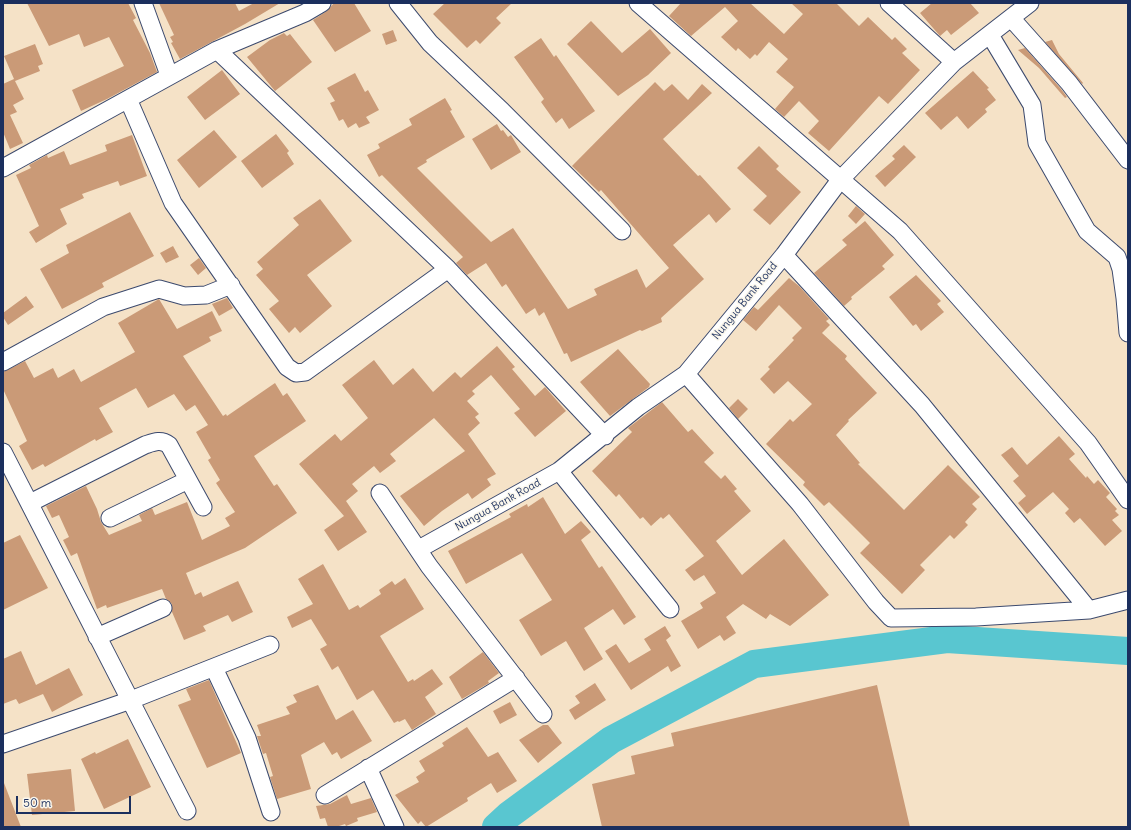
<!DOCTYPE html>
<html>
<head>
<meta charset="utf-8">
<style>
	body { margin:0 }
	#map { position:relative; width:1131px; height:830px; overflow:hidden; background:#f5e2c7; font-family:Delius,sans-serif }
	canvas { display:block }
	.frame { position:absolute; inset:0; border:4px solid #1b2f5e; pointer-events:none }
	.scale { position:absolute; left:16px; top:796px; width:115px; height:18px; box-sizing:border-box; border:2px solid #1b2f5e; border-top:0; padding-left:5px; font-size:12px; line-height:14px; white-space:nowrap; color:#1b2f5e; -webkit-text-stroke:3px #fbf7ec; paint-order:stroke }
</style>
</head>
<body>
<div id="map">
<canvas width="1131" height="830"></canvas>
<div class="frame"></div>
<div class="scale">50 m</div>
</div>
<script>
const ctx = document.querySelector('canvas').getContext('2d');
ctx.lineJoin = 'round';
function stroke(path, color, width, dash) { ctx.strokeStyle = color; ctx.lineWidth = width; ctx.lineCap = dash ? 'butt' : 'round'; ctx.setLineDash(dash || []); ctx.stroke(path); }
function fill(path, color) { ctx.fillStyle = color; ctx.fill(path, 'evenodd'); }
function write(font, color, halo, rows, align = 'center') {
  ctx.font = font + ' Delius,sans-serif'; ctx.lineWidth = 3; ctx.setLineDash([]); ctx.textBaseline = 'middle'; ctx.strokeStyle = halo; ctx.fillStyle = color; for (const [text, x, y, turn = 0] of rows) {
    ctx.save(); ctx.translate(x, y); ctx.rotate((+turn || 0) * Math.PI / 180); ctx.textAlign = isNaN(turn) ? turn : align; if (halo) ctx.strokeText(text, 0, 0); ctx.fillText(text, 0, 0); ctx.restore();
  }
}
stroke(new Path2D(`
	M496,827L509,815L611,740L754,664L947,639L1128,651`), '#59c6d0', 28);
fill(new Path2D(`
	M27,3H128L136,18L133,20L150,53L157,72L107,99L81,111L72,90L124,66L109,37L84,47L79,34L49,46Z
	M159,3H235L239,11L254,3H280L245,24L180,59L171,43L173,42L170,37L174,35Z
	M334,3H354L371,31L335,52L313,20L327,11Z
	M445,3H512L496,18L501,23L480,44L476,40L467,48L433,14Z
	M681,3H750L784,34L803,14L791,3H836L859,26L868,17L892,40L895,37L907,49L902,53L920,70L888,104L879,96L829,151L808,133L819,121L799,101L784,117L775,109L794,87L776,72L788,59L769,42L757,56L755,54L750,59L738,48L736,51L721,37L738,21L725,7L691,36L669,16Z
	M932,3H970L979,13L951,35L947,30L940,36L920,13Z
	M591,21L622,53L650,29L671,53L648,75L618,96L567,44Z
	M393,30L397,41L386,45L382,34Z
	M284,33L287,36L290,34L312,62L275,91L247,57L270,40Z
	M541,38L554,57L556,55L595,111L569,129L562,118L556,123L541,102L544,99L514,57Z
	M1052,40L1059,54L1083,83L1082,84L1045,42Z
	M35,44L43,64L38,66L40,71L15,81L24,99L13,105L17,112L10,115L23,143L10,149L3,132V84L14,79L4,56Z
	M1025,48L1061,89L1067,97L1065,98L1039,68L1018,50Z
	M222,70L240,94L205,120L187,97Z
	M973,71L989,88L987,89L996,100L985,109L987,112L968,129L957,116L941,130L925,113Z
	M355,73L365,92L368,90L379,110L366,117L370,123L359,128L356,123L348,128L343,119L339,121L330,103L335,101L327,88Z
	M655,82L664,91L672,84L688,100L702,84L712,93L663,139L698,176L700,175L731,209L716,223L709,214L673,245L704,279L661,318L662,322L642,331L640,330L571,362L567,353L564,354L544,312L539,316L535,308L526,314L506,284L502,287L486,263L467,275L456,263L463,257L382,175L379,177L367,155L380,148L378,144L412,125L409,119L445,98L452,110L450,111L465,137L426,160L427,162L417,168L491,242L513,228L568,309L597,295L594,289L637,269L646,288L669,268L601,190L599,192L572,166Z
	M497,124L501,131L503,130L508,137L511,135L521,152L491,170L472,139Z
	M214,130L237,157L199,188L177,160Z
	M276,134L289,151L287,153L294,164L262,188L241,161Z
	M132,135L147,176L120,186L118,181L82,194L84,198L60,209L67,224L36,243L29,232L39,226L16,175L31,168L29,165L47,155L48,158L64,151L70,165L107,151L105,145Z
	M904,145L916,157L885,187L875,176L895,159L892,156Z
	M759,146L779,166L776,169L801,192L770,225L753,210L767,196L737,168Z
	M320,199L352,241L307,275L332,306L300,333L295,327L289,333L269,309L279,301L256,275L263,269L257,262L299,225L293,218Z
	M856,206L865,214L856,224L848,216Z
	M130,212L154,256L102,283L104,287L62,309L40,269L69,253L66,245Z
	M865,221L894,255L882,266L885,269L851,297L852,299L844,306L814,273L847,245L842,240Z
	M173,246L179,257L166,263L160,253Z
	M199,258L206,268L198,275L190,265Z
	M916,275L941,301L937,304L944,312L921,331L916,324L913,326L889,297Z
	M789,278L799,286L829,319L826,321L830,325L822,333L847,356L845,359L877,393L848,420L849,421L836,435L860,463L858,464L904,510L948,465L980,497L972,504L977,509L965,522L968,525L954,539L950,535L920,565L925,570L902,594L860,553L870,543L829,502L824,506L803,485L805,482L766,444L790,419L793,422L812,404L788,381L774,394L760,379L770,369L768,367L794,340L792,338L802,328L779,305L756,331L743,320L754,307L758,310Z
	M26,296L34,307L8,325L3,317V313Z
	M227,298L233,308L219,316L212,304Z
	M159,299L177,329L212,311L222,331L209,337L211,341L183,356L223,416L226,414L227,416L275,383L283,396L287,393L306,421L254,456L274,486L277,484L297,513L245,548L186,573L195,595L201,592L203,597L238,581L253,612L232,622L228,615L203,626L206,631L184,640L172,612V604L166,599L162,589L107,608L106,605L97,609L77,553L71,556L63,540L69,537L59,515L52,518L46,506L86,486L97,509L101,522L109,535L142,521L139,515L152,508L155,515L187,502L202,540L230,526L225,518L235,512L216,483L220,480L208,460L211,458L196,432L208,425L195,405L186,411L174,394L148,408L136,388L99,408L113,432L96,441L95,439L45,467L43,464L32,470L19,446L27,441L3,389V372L25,361L34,378L53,368L58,378L74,369L81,382L135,352L118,323Z
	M497,346L515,367L512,369L535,396L545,387L566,411L535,437L514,413L520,409L491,375L472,391L475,394L467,401L479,414L475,417L480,423L468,434L496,474L487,479L491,485L472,499L468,493L442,511L424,526L400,496L465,451L434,418L390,454L396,461L380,473L374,466L352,484L358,491L346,501L367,532L338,551L324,530L344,516L299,464L335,434L341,441L368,418L342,385L374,360L393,385L413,368L433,392L455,372L461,378Z
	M618,349L650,384L649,387L610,416L580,382Z
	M738,399L748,409L738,419L729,408Z
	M662,402L688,432L692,429L714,453L704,462L721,479L725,475L737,489L734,491L751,511L716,541L742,575L784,539L829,595L790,626L770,614L766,619L743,604L726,617L736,633L724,641L720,635L698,649L681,621L703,608L700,603L716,593L704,575L694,581L685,570L704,556L669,514L663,519L661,517L651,526L643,517L640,519L619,494L616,497L592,471L632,432L628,428Z
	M1059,436L1075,454L1069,459L1086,478L1087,476L1094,484L1098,480L1110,493L1106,497L1117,509L1115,511L1119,515L1112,520L1122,531L1105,546L1080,518L1074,523L1065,513L1069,509L1053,492L1027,514L1018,503L1026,496L1013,481L1019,476L1001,455L1012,447L1027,465Z
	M543,497L565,534L581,521L591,532L581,540L599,568L602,566L636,617L624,625L613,609L584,628L603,659L584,671L566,641L541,656L519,620L552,600L522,553L466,584L448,551L511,517L509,514L527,504L528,507Z
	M20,535L48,588L3,610V543Z
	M323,564L349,610L358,605L360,608L381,594L379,590L392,581L395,585L405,578L424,609L380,636L408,682L413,679L414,681L432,669L443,684L425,697L436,714L412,730L405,719L399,722L398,721L394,723L373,690L357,700L338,666L332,670L320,649L327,645L311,619L292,628L287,617L313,604L298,579Z
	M665,626L671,636L666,640L681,666L671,672L668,666L631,690L605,651L616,644L629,663L651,650L644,639Z
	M21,651L36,685L69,668L83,695L52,712L43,694L19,704L16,699L3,704V659Z
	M483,652L499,673L488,681L489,683L462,699L449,677Z
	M209,680L241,753L207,768L178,705L191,700L186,689Z
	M595,683L606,700L575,720L569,710L580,703L575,696Z
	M318,685L336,720L353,710L372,741L341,759L337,752L332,755L324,742L301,755L311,789L277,799L270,777L273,776L266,753L263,754L257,736H261L257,725L290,714L286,707L297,702L293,695Z
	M877,685L910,827H602L592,784L635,774L631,756L674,746L671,733Z
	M510,702L517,715L500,724L493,711Z
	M543,725H548L562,743L538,763L519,740Z
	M467,727L488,757L498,752L517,781L497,793L491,783L467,798L468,801L426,827L421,821L418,824L395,795L419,782L416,777L425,771L419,761L444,746L442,743Z
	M128,739L151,787L104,809L81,759L95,752L96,754Z
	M71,769L75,811L32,815L27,774Z
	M3,783H4L21,827H3Z
	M347,795L351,804L371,798L377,812L357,818L358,821L346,826L345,824L336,827H328L325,818L320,819L316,806L330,804Z`), '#ca9a77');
const minor = new Path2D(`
	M143,3L169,75
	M398,3L430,43L502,111L622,231
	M638,3L900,231L1088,443L1128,500
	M889,3L954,62
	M1011,18L1069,83L1128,160
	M990,35L1032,105L1037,143L1087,231L1117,257L1121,269L1125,298L1128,333
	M217,50L448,269L605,436
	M128,99L173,203L287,367L296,373L305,372L448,269
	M3,168L217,50L305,13L322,3
	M784,255L922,405L1089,610
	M3,362L103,307L159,289L184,296L206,295L231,285
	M686,374L800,504L876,602L891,618L976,617L1089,610L1128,600
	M3,452L187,811
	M559,471L670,609
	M380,493L429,566L543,714
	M30,503L145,445C154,442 161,439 169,445L203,507
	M110,518L188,480
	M419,549L559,471L638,407L686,374L784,255L840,180L954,62L1030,3
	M97,637L163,608
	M214,668L247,738L271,812
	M3,744L131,700L270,645
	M368,768L395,827
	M325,795L516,678`);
stroke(minor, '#3c4a6e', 19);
stroke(minor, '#fff', 17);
write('11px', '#1b2f5e', '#fbf7ec', [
	["Nungua Bank Road",745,301,-51],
	["Nungua Bank Road",498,505,-29]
]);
</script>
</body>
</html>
